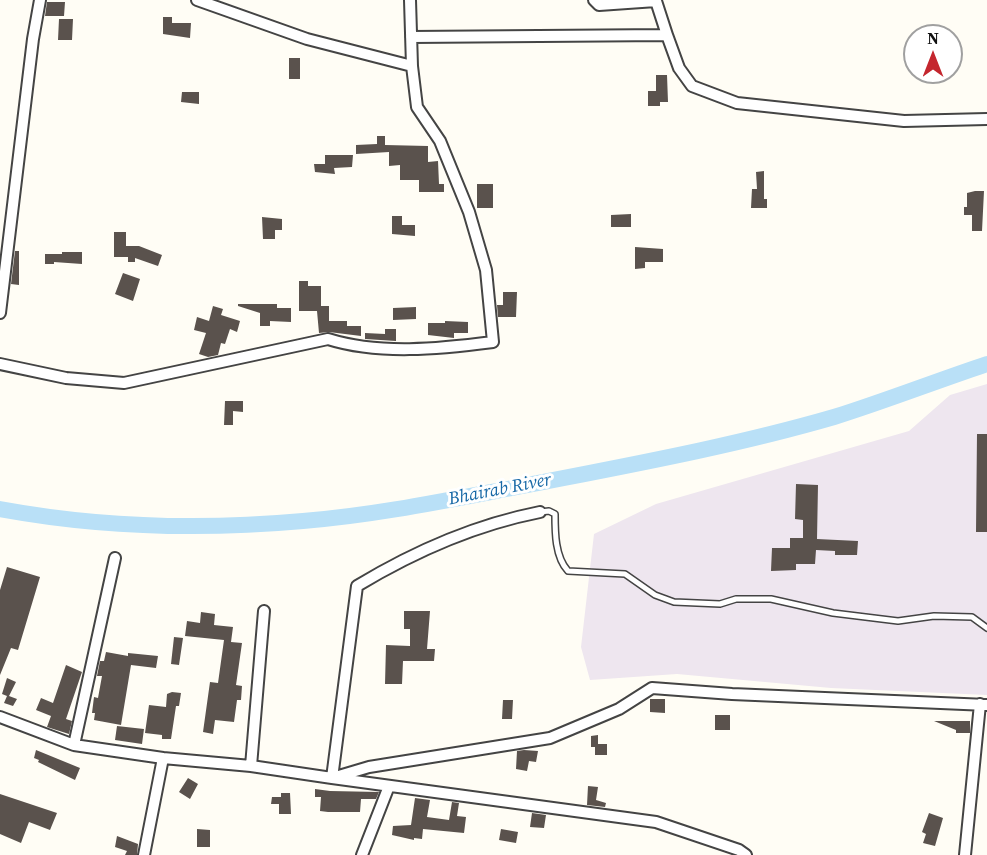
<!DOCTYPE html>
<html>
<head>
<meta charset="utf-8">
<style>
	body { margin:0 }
	#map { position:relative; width:987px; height:855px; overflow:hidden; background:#fffdf5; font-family:"Source Serif 4",serif }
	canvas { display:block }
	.north { position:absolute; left:903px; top:24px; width:60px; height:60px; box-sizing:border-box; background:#fff; border:2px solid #a0a0a0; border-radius:50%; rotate:0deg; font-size:16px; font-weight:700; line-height:24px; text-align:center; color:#111 }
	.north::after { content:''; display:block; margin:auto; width:21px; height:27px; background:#c4262e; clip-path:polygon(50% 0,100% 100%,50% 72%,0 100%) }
</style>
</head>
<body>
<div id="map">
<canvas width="987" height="855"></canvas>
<div class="north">N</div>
</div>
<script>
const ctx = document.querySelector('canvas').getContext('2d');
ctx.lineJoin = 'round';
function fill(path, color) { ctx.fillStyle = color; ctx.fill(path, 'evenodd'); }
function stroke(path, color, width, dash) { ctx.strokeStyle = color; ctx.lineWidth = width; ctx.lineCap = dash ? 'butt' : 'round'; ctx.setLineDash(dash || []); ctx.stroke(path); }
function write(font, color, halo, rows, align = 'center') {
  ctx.font = font + ' "Source Serif 4",serif'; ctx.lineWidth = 6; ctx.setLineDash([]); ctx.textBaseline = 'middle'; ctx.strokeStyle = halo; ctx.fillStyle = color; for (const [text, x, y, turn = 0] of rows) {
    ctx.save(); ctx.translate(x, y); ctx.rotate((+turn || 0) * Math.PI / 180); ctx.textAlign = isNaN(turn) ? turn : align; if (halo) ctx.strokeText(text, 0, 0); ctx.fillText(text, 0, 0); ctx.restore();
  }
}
fill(new Path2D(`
	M987,384V695L831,688L677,674L590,680L581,647L594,534L656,504L909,431L950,395Z`), '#eee6ef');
stroke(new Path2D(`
	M0,509C98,527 203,530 303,521C378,515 453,499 528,485C630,465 734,446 834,417C885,401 936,381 987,364`), '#b9e0f7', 16);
fill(new Path2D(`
	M47,2H65L64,16H45Z
	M163,17H172V23H191L190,38L163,34Z
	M59,19H73L72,40H58Z
	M289,58H300V79H289Z
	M656,75H667L668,102H660V106H648V91H656Z
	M182,92H199V104L181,102Z
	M377,136H385V145L428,146V162L438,161L439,184H444V192H419V180H400V165L389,166V152L356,154V145L377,144Z
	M325,155H353L352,167L334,168L335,174L315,172L314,164H325Z
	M764,171V199H767V208H751L752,189H757L756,172Z
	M477,184H493V208H477Z
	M975,191H984L982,231H972V215H964V207H967V193Z
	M631,214V227H611V215Z
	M392,216H402V225H415V236L392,234Z
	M262,217L282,219V230H275V239H263Z
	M114,232H126V246H139L162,255L158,266L135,258V262H128V257H114Z
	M635,247L663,249V262H645V268L635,269Z
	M15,251H19V285L11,284Z
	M62,252H82V264L54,262V264H45V254H62Z
	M123,273L140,279L133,301L115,294Z
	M299,281H308V286H321V306H329V321H347V326H361V336L329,332L319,333L317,311H299Z
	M503,292H517L516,317H498L497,305H503Z
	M238,304H277V308H291V322L270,321V326H260V313L238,306Z
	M213,306L223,309L221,315L240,321L237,332L230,329L225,344L221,343L218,355L208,357L199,354L206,333L194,330L197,317L209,321Z
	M416,307V319L393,320V308Z
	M445,321L468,322V333H454V338L428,335V323H445Z
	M385,329H396V341L365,339V333L385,334Z
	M225,401H243V412L233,411V425H224Z
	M977,434H987V532H976Z
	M796,484L818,485L817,539L858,541L857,555H835V551L816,550L815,564H796V570L771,571L772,548H790V538H803V520L795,519Z
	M7,567L40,577L18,650L11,648L0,675V590Z
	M404,611H430L427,649H435L434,661H403L402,684H385L386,645L410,646V629H404Z
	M201,612L215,614L214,625L233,627L231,642L242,643L236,685L242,686L241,700H237L234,722L215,720L213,734L203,732L210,682L218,683L224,640L185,636L187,621L200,623Z
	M174,637L183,638L179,665L171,664Z
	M106,652L128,656V653L158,656L156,668L131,665L121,725L94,720L95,713H92L94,697L98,698L102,676H97L100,661H104Z
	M66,665L82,672L66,719L72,721L69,734L47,727L51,716L36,710L41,698L53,703Z
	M7,678L16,682L9,696L17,699L13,706L4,703L7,696L2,694Z
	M172,692L181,693L179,706H176L171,739H162V735L145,733L149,705L166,707L167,694Z
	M650,699H665V713L650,712Z
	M503,700H513L512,719H502Z
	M715,715H730V730H715Z
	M934,721H970V733H956V730Z
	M117,726L144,729L142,744L115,740Z
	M598,735V744H607V755H595V747H591V736Z
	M36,750L80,768L75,780L38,762L39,760L34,758Z
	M524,750L538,751L536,762L529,761L527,771L516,769L517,751Z
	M188,778L198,784L190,799L179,792Z
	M588,786L598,787L596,800L606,803L605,807L587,805Z
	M315,789L330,791L379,792L376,799H361L360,812H328L320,811L321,797H315Z
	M281,793H290L291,814H279V804H271L272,797H281Z
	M0,794L57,813L50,830L29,822L21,843L0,834Z
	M415,798L430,800L427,817L449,820L452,802L459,803L457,816L466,817L464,833L423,829L422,839L414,838V840L392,835L393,826L411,825Z
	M532,813L546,815L544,828L530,827Z
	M929,813L943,818L935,846L923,843L926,834L922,832Z
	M197,829L210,830V847H197Z
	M501,829L518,832L516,843L499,840Z
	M117,836L138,844L137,855H125L127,851L115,847Z`), '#5a524d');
const lane = new Path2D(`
	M540,512L549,511L555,514C555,532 555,557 568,571L625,574L655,595L674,602L720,604L736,599H771L833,613L898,621L934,616L972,617L987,628`);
const street = new Path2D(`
	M197,0L307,39L412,66L410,0
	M594,0L599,5L656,1L667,35
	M411,37L667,35L679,68L692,86L737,103L904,121L987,119
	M0,313L33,39L40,0
	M0,364L66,378L124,383L328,339C379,355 439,349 493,342L486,270L469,212L440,141L417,107L412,66
	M115,558L74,745L163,758L144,855
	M0,717L74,745
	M163,758L251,766L264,611
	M251,766L332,778L357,586C415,551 474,525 540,512
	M362,855L389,786
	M746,855L739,850L656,822L332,778L369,767L550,738L619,709L652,688L732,694L987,705
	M965,855L980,704`);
stroke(lane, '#444', 8);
stroke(street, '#444', 14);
stroke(lane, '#fff', 5);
stroke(street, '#fff', 10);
write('italic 18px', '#1768a6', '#fff', [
	["Bhairab River",500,490,-11]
]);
</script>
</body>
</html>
